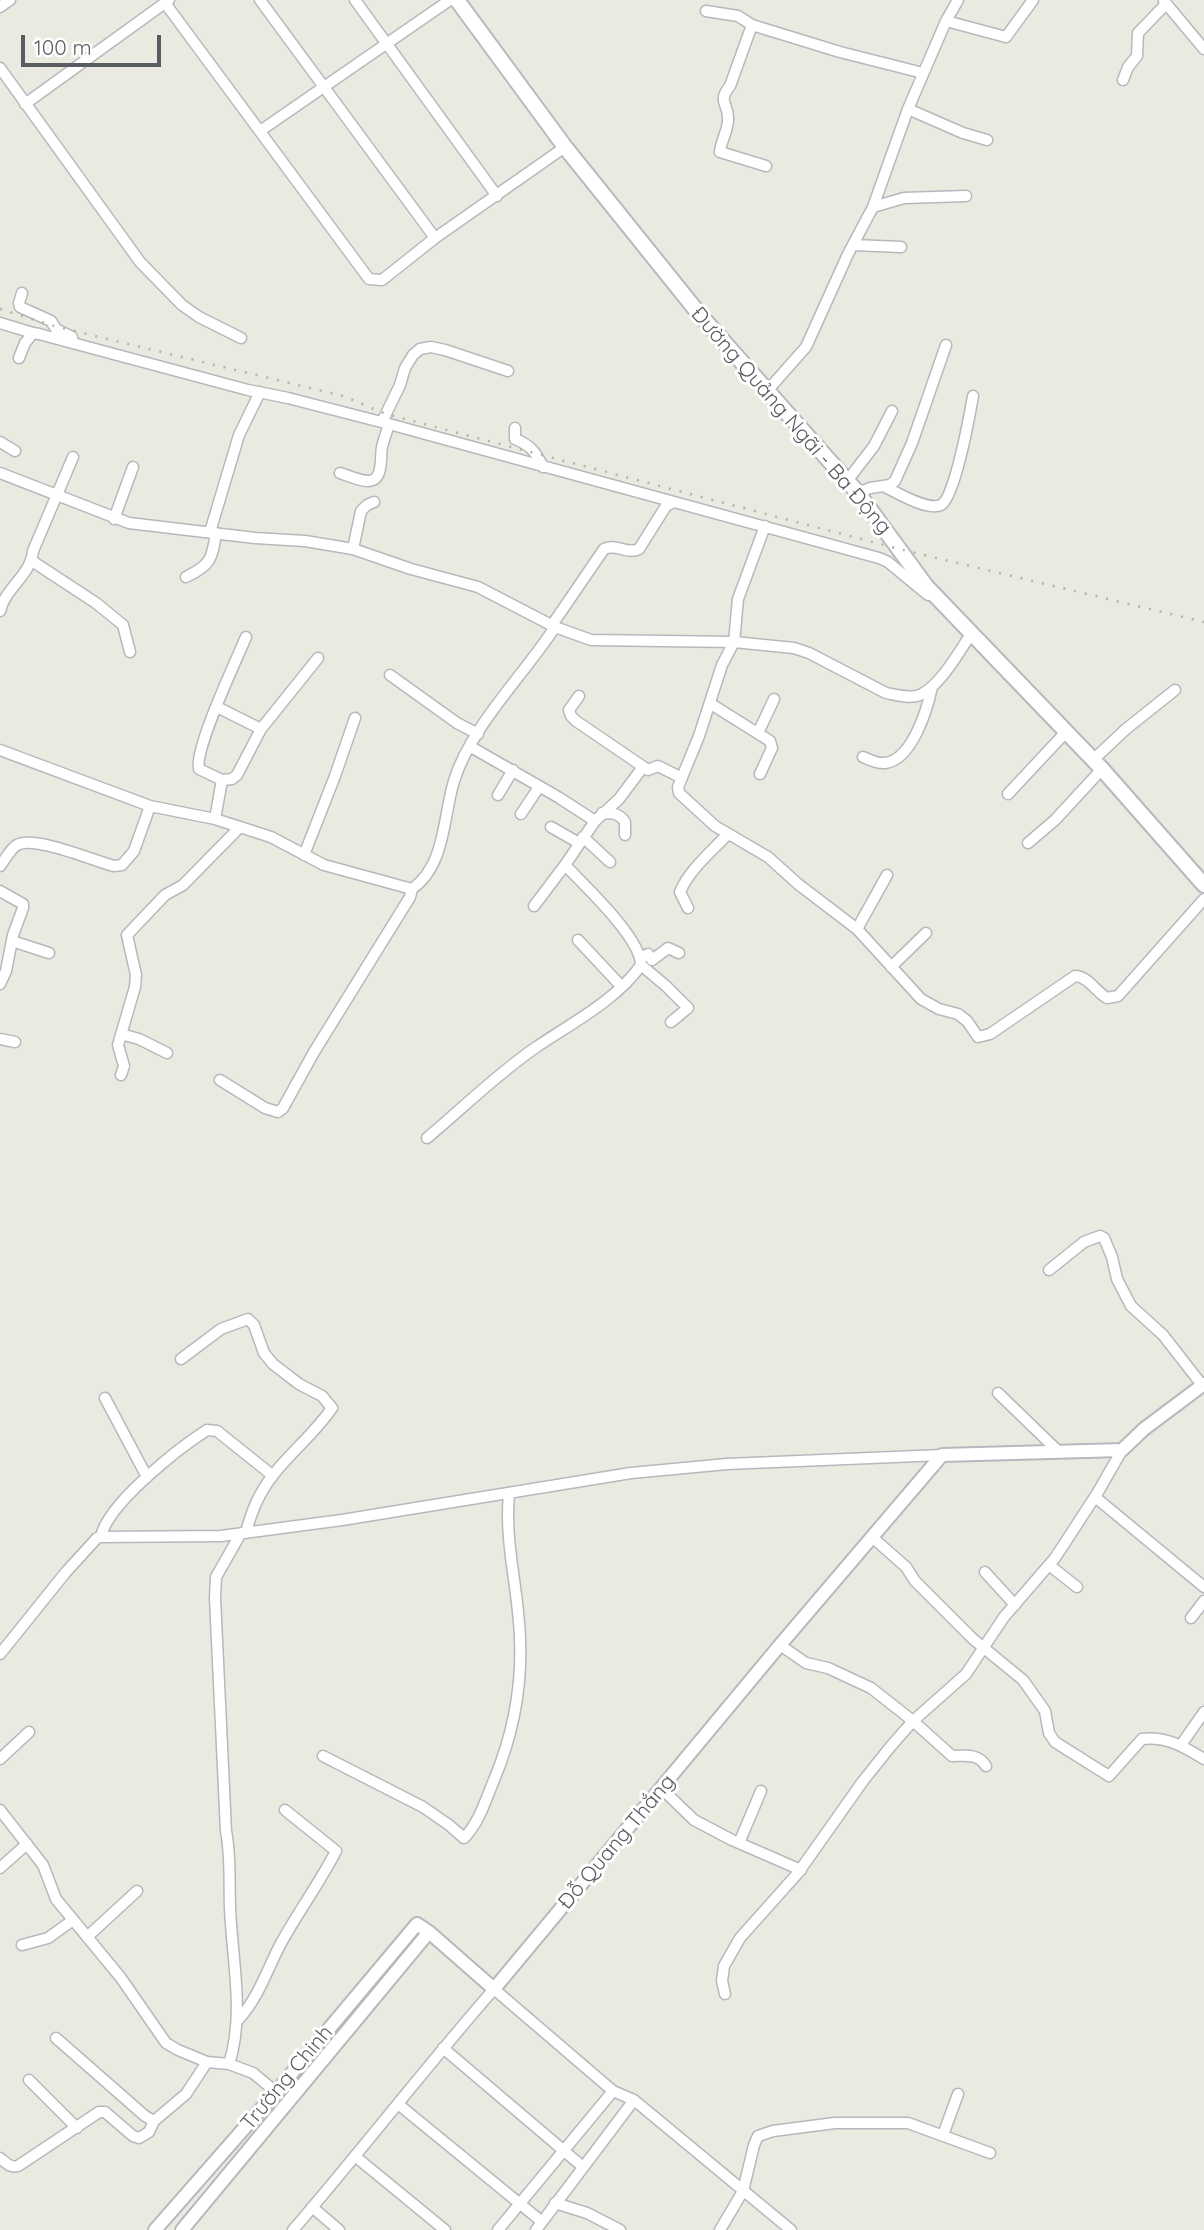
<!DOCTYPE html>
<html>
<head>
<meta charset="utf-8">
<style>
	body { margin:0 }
	#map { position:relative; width:1204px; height:2230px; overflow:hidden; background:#ebeae0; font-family:Quicksand,sans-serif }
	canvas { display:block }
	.scale { position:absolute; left:21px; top:35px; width:140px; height:32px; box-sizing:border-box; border:4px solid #595c61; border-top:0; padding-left:9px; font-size:21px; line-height:24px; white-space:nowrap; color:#595c61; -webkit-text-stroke:5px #fff; paint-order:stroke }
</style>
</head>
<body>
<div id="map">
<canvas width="1204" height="2230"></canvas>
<div class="scale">100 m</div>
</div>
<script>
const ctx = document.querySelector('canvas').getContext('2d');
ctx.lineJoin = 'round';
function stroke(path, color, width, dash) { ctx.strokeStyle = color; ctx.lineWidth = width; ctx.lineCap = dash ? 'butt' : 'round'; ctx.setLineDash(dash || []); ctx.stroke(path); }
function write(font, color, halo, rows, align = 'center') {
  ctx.font = font + ' Quicksand,sans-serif'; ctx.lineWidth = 6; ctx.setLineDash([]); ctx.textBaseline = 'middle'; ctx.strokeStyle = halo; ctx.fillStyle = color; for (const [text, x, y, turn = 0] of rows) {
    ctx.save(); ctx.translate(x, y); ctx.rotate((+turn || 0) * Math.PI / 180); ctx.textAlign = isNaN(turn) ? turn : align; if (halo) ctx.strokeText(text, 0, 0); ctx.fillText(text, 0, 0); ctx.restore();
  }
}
const minor = new Path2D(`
	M260,0L435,238
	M355,0L497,196
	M1164,1L1204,49
	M165,3L369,279L382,280L435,238L565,147
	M0,7L10,0
	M706,11L738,16L752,25L840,52L923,73
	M946,21L1006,37L1033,0
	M752,25L730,86C717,102 728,102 728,118C729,129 721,140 720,152L766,166
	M0,68L140,262L182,305L199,317L241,338
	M1123,80L1128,67L1137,56L1138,33L1166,4
	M25,104L169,0
	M908,109L963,133L987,140
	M260,131L450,0
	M873,207L904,198L966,196
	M853,245L901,247
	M22,293L19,303L20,307L51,321L56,329L72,337L73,343
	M0,323L33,333
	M19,358L25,343L33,333L39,334L248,390L288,398L389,424L879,558L888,562L928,595
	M767,391L806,347L848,254L873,207L908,109L946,21L958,0
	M382,422L400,385L405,368L413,355L420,349L431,347L445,350L508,371
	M515,428V439C530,445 536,452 543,467
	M0,442L15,451
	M0,473L129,523L255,538L305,541L353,549L411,569L478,587L555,627L591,640L734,642L794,648L809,653L886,693C896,695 910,699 920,695C940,686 959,652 971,634
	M340,473C349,476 360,481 368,481C384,481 380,457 382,447C384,439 387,431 389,424
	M847,481L874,446L892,411
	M885,487C898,493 927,511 941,505C955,498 970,413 973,396
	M858,493L870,488L890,485L895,481L912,443L946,345
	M114,519L133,467
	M765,526L738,599L734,642L722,665L699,736L678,787L679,793L715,826L768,857L798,884L857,929L921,999L939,1009L958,1014L967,1021L978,1037L990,1034L1075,976C1088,976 1096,992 1107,998L1118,996L1204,899
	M210,532L239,435L260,392
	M353,549L361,511L367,505L374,502
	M32,561L96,603L123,625L130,652
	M186,577C211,565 212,559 216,533
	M0,611C5,588 31,575 33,551L73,457
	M552,625L604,549C616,543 628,555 639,549L666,506L674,502
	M390,675L457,723L478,734
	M579,696L569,710L571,716L576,721L648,770L658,766L680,777
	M711,704L770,741L772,748L760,774
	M217,707L261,729
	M758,733L774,699
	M471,747L558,797L595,821
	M0,750L150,806L215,819L271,837L324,865L412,889C446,865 443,816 454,781C471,726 524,675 555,627
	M863,757C870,760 877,764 885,763C912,760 927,710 932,687
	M1093,760L1126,729L1175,690
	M222,780L199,769C194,749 236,661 246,637
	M1008,794L1066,732
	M498,795L513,770
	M602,813C612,813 619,813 625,822V835
	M521,814L539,787
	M215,819L222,780L232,779L237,775L261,729L318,658
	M551,827L579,843
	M583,837L610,862
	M1028,843L1055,820L1102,769
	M304,855L335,776L355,718
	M0,866C5,860 10,849 17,845C34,835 94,861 114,866L122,865L134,851L150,806
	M0,891L23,904V908L13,935L6,971L0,984
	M534,906L565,865
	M688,908L680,892C689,870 711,852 727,835
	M857,929L887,875
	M578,940L621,986
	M12,941L49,953
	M641,958L648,954L652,960L668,948L679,953
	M641,965L666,986L688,1008L671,1022
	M891,967L926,933
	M121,1034L139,1039L167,1053
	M0,1039L15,1042
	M121,1075L124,1066L118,1045L135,987L136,975L127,935L165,895L183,885L239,828
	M220,1080L265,1108L278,1112L283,1108L314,1052L410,897L412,889
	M427,1138C463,1108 497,1074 535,1048C570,1024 617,1000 641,965C641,938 584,885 565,865L595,821L619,799L643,767
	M1049,1270L1084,1242L1100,1236L1104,1238L1112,1257L1117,1279L1131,1306L1163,1335L1202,1385
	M181,1359L221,1329L248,1319L254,1325L264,1353L273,1364L299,1384L322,1396L332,1408C315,1433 292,1451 274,1474C260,1491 251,1512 246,1533
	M998,1393L1059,1452
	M105,1398L147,1477
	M1095,1497L1204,1587
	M101,1537C107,1504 179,1448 207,1430L217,1431L272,1475
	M872,1537L906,1567L915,1581L973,1639L1023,1680L1045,1711L1049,1733L1055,1742L1109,1776L1142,1739C1167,1736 1184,1747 1204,1759
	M1049,1565L1077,1587
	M985,1572L1015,1605
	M1191,1618L1204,1601
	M780,1645L806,1663L828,1668L871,1688L913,1721L952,1756C965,1756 978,1753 986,1766
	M0,1654L66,1572L97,1538L101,1537L221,1536L342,1520L631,1473L727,1464L942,1455
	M1181,1745L1204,1712
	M323,1756L423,1807L449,1825L464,1838C479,1823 486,1799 494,1780C517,1725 525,1671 518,1612C514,1571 505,1535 509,1494
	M0,1759L29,1732
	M661,1788L694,1820L732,1840L801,1870
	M0,1810L43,1865L56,1899L121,1978L166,2043L178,2050L207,2062L229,2064L253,2073L276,2092
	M739,1843L761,1791
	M0,1868L27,1844
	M87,1937L137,1891
	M22,1945L48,1938L73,1920
	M725,1994L722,1981L724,1966L740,1938L798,1873L863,1781L891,1746L913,1721L966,1674L1004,1617L1055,1558L1098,1492L1122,1450
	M238,2020C258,1999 267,1970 280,1945C298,1912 319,1884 336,1851L285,1810
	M56,2038L145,2116L154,2121
	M443,2048L583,2167
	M229,2064C245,2014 232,1960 230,1907C229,1881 231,1857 226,1831L215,1598L216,1577L241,1533
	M29,2080L77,2128
	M398,2104L541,2221
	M943,2135L958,2094
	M356,2157L445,2230
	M0,2158C6,2163 10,2168 18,2166L99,2112H105L133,2136L139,2138L149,2132L154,2121L186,2094L207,2062
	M555,2203L587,2213L620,2230
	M312,2207L339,2230
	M293,2230C361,2151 425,2068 494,1989L613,2091L634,2100L791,2230
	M498,2230L613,2091
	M536,2230L634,2100
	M720,2230L743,2191L754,2145L758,2136L773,2131L835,2123H908L990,2153`);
const tertiary = new Path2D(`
	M155,2230L276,2092L417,1924L429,1932L494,1989L780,1645L942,1455L1122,1450L1144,1429L1204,1384
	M182,2230L429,1932`);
const secondary = new Path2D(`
	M457,0L565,147L700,315L858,493L926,586L1102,769L1204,885`);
stroke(minor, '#b6b8bd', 13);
stroke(tertiary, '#b6b8bd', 16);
stroke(secondary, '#b6b9bf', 18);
stroke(minor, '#fff', 10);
stroke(tertiary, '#fff', 12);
stroke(secondary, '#fff', 14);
stroke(new Path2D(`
	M0,309L54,326L343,396L386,414L899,549L1204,622`), '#b1b2b2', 2.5, [2, 9]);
write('21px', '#595c61', '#fff', [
	["Đường Quảng Ngãi - Ba Động",791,421,49],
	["Đỗ Quang Thắng",617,1842,-50],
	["Trường Chinh",287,2078,-50]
]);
</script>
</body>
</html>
